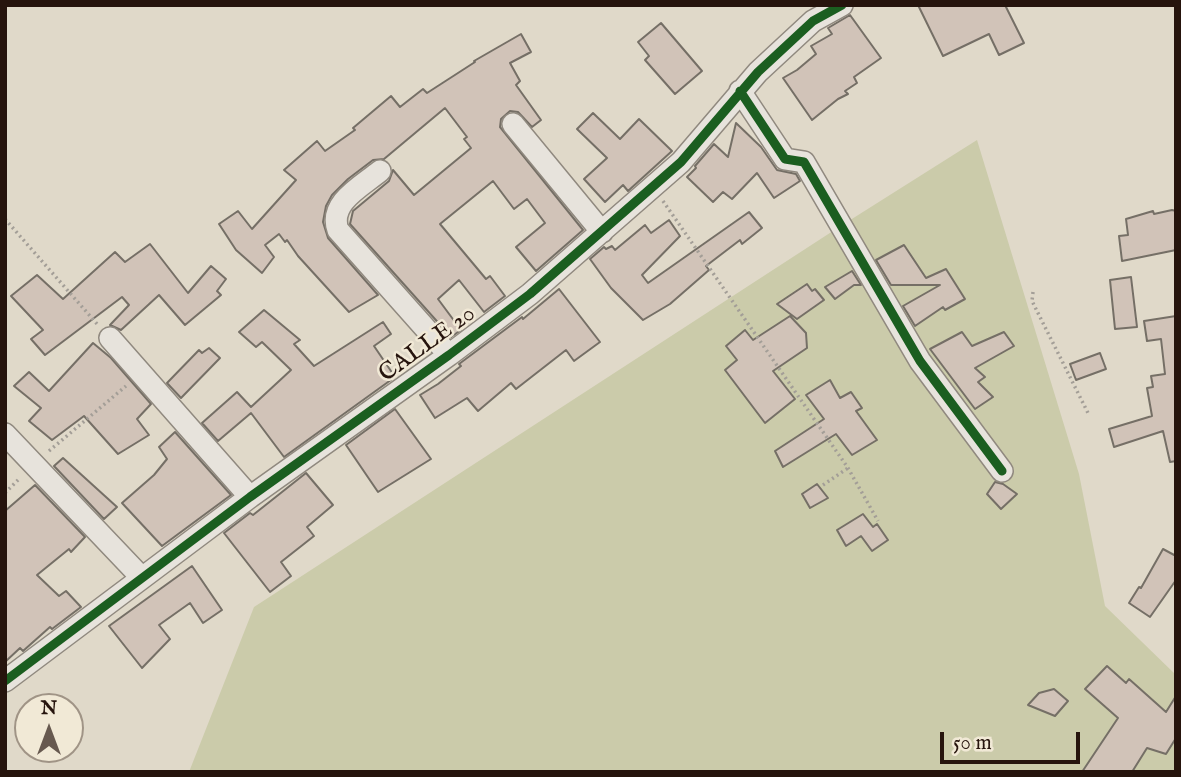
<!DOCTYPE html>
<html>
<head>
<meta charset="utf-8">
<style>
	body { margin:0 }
	#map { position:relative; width:1181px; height:777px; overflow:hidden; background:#e0d9c9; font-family:"IM FELL English",serif }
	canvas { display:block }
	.frame { position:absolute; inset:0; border:7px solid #26140d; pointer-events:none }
	.north { position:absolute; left:14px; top:693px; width:70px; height:70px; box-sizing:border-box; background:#f1e9d6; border:2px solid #a09486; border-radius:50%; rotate:0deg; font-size:19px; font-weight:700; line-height:28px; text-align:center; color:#26140d }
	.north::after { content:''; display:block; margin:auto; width:24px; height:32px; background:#67594f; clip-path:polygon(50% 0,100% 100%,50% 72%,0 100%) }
	.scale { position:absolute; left:940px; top:732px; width:140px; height:32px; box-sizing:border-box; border:4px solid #26140d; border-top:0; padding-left:9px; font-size:21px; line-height:24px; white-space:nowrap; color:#26140d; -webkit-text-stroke:5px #f1e9d6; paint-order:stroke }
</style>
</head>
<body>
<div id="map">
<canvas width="1181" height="777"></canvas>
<div class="frame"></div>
<div class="north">N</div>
<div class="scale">50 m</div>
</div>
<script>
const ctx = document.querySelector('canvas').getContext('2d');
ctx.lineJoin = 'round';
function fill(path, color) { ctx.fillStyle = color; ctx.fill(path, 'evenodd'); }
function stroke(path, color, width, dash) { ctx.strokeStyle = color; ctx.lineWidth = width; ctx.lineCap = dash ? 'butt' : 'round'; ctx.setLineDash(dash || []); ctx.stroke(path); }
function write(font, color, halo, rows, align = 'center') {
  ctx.font = font + ' "IM FELL English",serif'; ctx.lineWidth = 5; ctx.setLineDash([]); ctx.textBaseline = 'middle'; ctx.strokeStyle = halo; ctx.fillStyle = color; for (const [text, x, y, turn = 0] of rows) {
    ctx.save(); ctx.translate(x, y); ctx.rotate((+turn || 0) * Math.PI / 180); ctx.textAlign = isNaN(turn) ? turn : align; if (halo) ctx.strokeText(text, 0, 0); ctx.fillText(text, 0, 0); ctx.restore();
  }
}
fill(new Path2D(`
	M977,140L1079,474L1105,606L1176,675V772H189L254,607L836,229Z`), '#cbcbaa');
const building = new Path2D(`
	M918,5H1005L1024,43L999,55L989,34L943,56Z
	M850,15L881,58L854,77L857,83L845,91L848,94L838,99L812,120L783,78L797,70L816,54L811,46L832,34L828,28Z
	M661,23L702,71L675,94L645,60L649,56L638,42Z
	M521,34L531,52L510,63L520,81L516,85L541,120L532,127L518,112L510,111L501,119L500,127L583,230L536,271L516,247L545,223L527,199L514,209L493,181L440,224L486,279L490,276L505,296L484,312L459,280L438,299L461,330L451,337L350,224L353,211L389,181L393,170L414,195L471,148L464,139L467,137L445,108L384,159L373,160L348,179L332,195L326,206L323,222L328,238L378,295L349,312L298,256L287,240L285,242L279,234L265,245L274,257L262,273L236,250L219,224L238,211L252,229L296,180L284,170L317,141L325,151L355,130L353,128L391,96L400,107L423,89L427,93L475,62L474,61Z
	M593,113L620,139L639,119L672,151L628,191L623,185L605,202L584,179L607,158L577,129Z
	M736,123L761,147L777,170L796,174L800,181L774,198L757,173L732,199L723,192L713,202L687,177L696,168L695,166L714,144L728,157Z
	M1172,210L1176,211V250L1122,261L1119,236L1128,235L1126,219L1153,211L1154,214Z
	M749,212L762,228L742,244L740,240L706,266L709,270L670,304L643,320L611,288L590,259L604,247L606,249L612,246L615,250L645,225L651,233L669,220L680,236L642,275L648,283Z
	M150,244L188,293L211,266L226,279L217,291L221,295L185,325L159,295L121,330L110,325L129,305L122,297L45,355L31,339L43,330L11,296L37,275L63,299L115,252L125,262Z
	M904,245L926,278L946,269L965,299L945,310L943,307L915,326L903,306L940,285H891L876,260Z
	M852,271L861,285H854L835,299L825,287Z
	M1131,277L1137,327L1115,329L1110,280Z
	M807,284L812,291L815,289L824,300L797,319L777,304Z
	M559,289L600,342L574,361L566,350L516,389L511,383L478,411L467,398L435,418L420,395L438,384L461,366L459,364L522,317L523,319Z
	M264,310L300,340L294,344L314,366L383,322L391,334L374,346L395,377L284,457L251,413L218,441L202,423L237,392L251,407L291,370L262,342L256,347L239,332Z
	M790,316L806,333L807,348L773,371L795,399L765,423L725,370L737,360L726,346L745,330L753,340Z
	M1176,316V461L1170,462L1163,431L1114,447L1109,429L1152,416L1147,388L1153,387L1151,376L1165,374L1161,339L1147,341L1144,321Z
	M962,332L972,346L1004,332L1014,346L975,368L985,377L978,382L993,397L975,409L930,349Z
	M93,343L111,358L151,404L137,419L149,435L118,454L84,416L52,440L29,421L41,408L14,386L29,372L49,391Z
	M209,348L220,358L181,398L167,383L199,350L202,353Z
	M1100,353L1106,369L1076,380L1070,364Z
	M830,380L840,398L851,392L862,408L856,411L877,440L852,455L836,434L783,467L775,451L824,419L806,395Z
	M395,409L431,459L378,492L346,445Z
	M175,432L231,495L162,546L122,503L154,475L167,459L159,447Z
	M63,458L117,507L104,519L54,466Z
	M306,473L333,505L307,527L314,536L281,562L291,576L270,592L224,533L250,513L253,515Z
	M995,482L1003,484L1017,494L1001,509L987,494Z
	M817,484L828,498L810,508L802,494Z
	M35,485L85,537L71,552L69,549L37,575L59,596L66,591L81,607L52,629L50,627L23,651L20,648L5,662V511Z
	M863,514L873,527L877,524L888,540L872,551L861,536L846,546L837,530Z
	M1163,549L1176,556V580L1150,617L1129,603L1139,587L1141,588Z
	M192,566L222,610L203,623L190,603L159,625L170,639L142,668L109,626Z
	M1107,666L1126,683L1129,679L1166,712L1176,696V738L1166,754L1147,748L1132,772H1082L1118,718L1085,689Z
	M1054,689L1068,701L1055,716L1028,705L1039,693Z`);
fill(building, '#d1c3b8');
stroke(building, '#756f66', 2);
const minor = new Path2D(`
	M740,91L785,159L804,162L920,361L1002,471
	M513,124L602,232
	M380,171C362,186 328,203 338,230L449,355
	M110,338L250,497
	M5,434L142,578
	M5,681L250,497L449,355L530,294L681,162L758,72L813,21L842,5`);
stroke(minor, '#90897f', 24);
stroke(new Path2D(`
	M663,201L848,468L878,521
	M5,219L98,325
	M1033,292L1032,301L1089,415
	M49,451L126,386
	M823,485L848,468
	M5,493L20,478`), '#a39e97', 3.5, [2, 3.5]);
stroke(minor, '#e7e3dc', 21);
stroke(new Path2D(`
	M740,91L785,159L804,162L920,361L1002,471
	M5,681L250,497L449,355L530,294L681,162L758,72L813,21L842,5`), '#1b5e20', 9);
write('24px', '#26140d', '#f1e9d6', [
	["CALLE 20",428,345,-36]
]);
</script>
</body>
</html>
